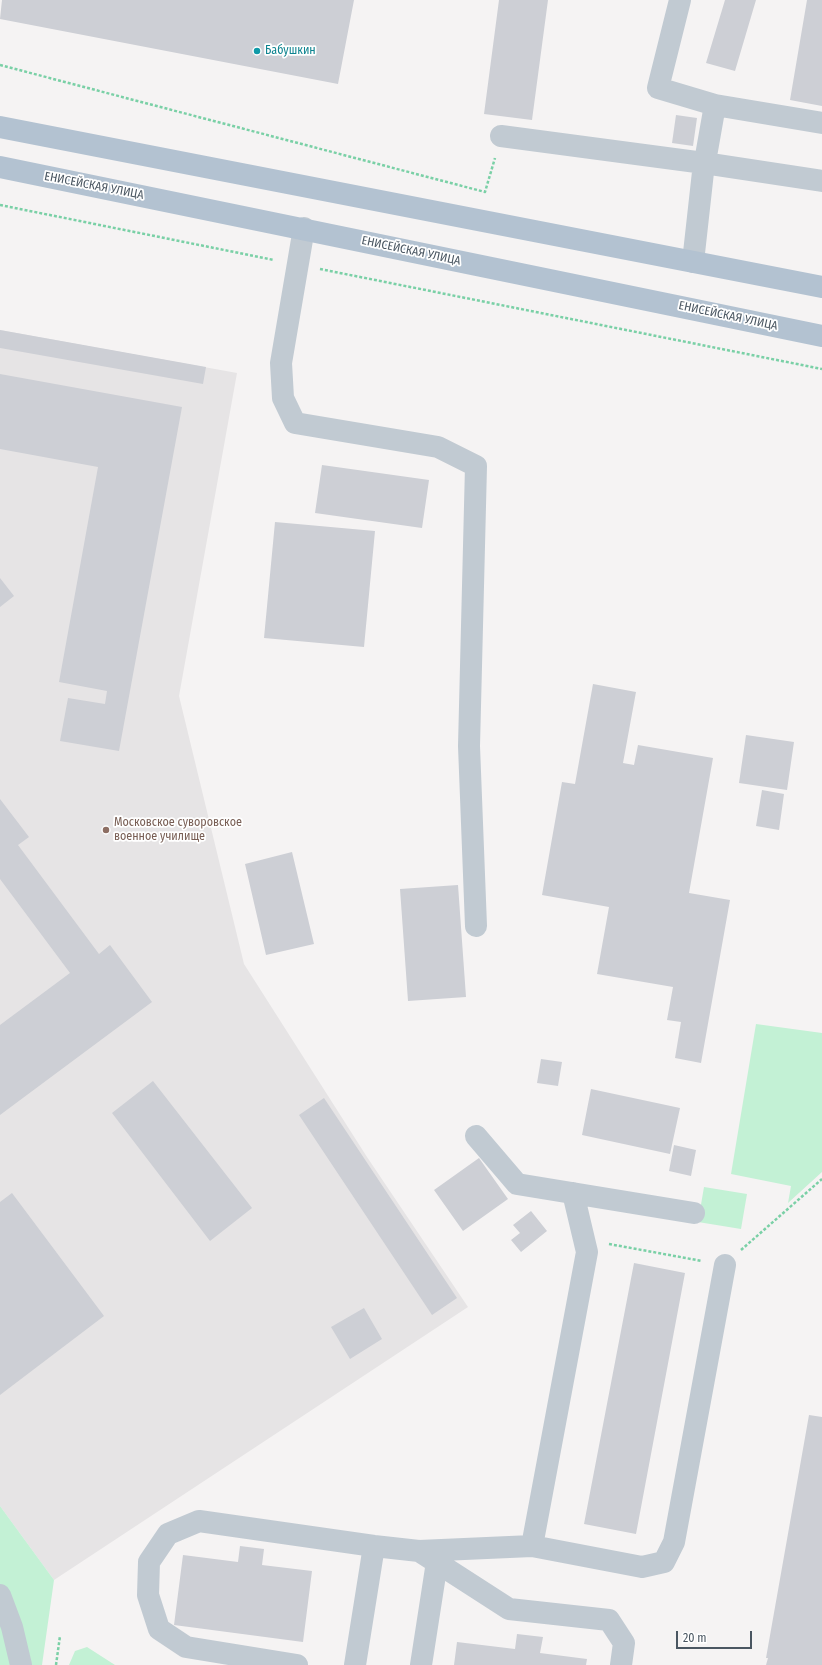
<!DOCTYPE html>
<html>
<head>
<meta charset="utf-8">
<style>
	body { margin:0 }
	#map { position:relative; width:822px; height:1665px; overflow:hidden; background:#f5f3f3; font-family:"Fira Sans Condensed",sans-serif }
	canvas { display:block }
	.scale { position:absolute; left:676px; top:1631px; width:76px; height:18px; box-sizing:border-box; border:2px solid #4a5661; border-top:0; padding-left:5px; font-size:12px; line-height:14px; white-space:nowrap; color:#4a5661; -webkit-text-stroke:3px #fff; paint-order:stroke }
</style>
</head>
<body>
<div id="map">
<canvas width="822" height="1665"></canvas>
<div class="scale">20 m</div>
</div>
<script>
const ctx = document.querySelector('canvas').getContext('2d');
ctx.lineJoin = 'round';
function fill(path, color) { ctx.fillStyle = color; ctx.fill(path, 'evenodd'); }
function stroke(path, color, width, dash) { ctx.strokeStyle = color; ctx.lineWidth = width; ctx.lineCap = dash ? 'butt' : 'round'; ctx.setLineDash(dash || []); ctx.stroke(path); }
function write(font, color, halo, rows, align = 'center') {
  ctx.font = font + ' "Fira Sans Condensed",sans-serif'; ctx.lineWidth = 3.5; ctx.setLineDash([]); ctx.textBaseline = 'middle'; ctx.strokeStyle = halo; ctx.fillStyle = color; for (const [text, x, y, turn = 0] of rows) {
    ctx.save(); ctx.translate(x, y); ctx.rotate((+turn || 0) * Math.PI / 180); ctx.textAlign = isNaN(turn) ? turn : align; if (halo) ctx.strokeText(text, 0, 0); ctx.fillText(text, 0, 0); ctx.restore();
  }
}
fill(new Path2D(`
	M0,330L237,373L179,696L244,964L367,1157L468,1307L54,1580L0,1506Z`), '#e6e4e5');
fill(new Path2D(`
	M756,1024L822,1033V1172L788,1203L791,1186L731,1174Z
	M704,1187L747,1194L741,1229L698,1222Z
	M0,1506L54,1580L42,1665H0Z
	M87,1647L115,1665H69L75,1651Z`), '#c3f1d5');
fill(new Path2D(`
	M2,0H354L338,84L0,19Z
	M499,0H548L532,120L484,114Z
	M725,0H756L735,71L706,63Z
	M807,0H822V106L790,100Z
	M676,115L697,118L693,146L672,143Z
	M0,330L206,367L203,384L0,348Z
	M0,374L182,407L119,751L60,741L68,698L105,704L107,691L59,682L98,467L0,449Z
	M322,465L429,480L422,528L315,513Z
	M275,522L375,531L364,647L264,638Z
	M0,578L14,596L0,607Z
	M593,684L636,692L623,763L634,765L638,745L713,758L689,893L730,900L701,1063L675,1058L681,1022L667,1020L673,987L597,974L609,907L542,895L562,782L575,784Z
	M746,735L794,742L787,790L739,783Z
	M762,790L784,794L779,830L756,826Z
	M0,799L29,837L18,845L99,954L110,945L152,1002L0,1115V1025L70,973L0,879Z
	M292,852L314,944L266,955L245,864Z
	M458,885L466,997L408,1001L400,889Z
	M541,1059L562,1062L558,1086L537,1083Z
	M153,1081L252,1208L210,1241L112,1113Z
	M591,1089L680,1108L670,1154L582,1135Z
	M324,1098L457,1298L432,1315L299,1115Z
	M674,1145L696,1150L691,1176L669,1171Z
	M479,1158L508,1199L463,1231L434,1190Z
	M12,1193L104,1316L0,1395V1202Z
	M531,1211L547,1231L521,1252L511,1240L520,1233L513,1225Z
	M634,1263L685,1273L636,1534L584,1524Z
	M364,1308L382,1339L350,1359L331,1327Z
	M809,1415L822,1417V1665H766L768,1658H766Z
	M240,1546L264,1549L262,1565L312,1571L303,1642L174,1625L183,1555L238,1562Z
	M517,1634L543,1637L540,1653L587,1659L586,1665H454L457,1642L515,1649Z`), '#cdcfd5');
stroke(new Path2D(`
	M0,65L485,192L495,158
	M0,205L274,260
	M320,269L822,369
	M609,1244L702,1261
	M741,1250L822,1179
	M56,1665L60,1636`), '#7ad0a6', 2.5, [3, 2]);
stroke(new Path2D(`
	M680,0L658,88L715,105
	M501,136L704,163L822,181
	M304,228L281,363L283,398L295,423L438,447L476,466L469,746L476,926
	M693,262L704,163L706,156L715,105L822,123
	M476,1136L517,1184L694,1213
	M532,1546L587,1252L573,1193
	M419,1551L532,1546L642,1567L664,1562L674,1542L725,1265
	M0,1595L12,1627L21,1665
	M297,1665L186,1647L159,1629L148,1595L149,1562L168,1534L199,1521L374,1546L419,1551L509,1609L609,1620L624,1643L621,1665
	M355,1665L374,1546
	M421,1665L437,1562`), '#c1cad2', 22);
stroke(new Path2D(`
	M0,127L822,287
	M0,167L822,336`), '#b3c2d1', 22);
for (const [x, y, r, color] of [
	[257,51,4,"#0f9aa8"],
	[106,830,4,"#8d6e63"]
]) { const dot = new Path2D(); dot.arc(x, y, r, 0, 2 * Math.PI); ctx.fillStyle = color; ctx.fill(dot); stroke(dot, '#fff', 1.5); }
write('12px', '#0d838f', '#fff', [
	["Бабушкин",265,51]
], 'left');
write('12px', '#4a5661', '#fff', [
	["ЕНИСЕЙСКАЯ УЛИЦА",94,186,11],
	["ЕНИСЕЙСКАЯ УЛИЦА",411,251,12],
	["ЕНИСЕЙСКАЯ УЛИЦА",728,316,12]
]);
write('12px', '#785e54', '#fff', [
	["Московское суворовское",114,823],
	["военное училище",114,837]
], 'left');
</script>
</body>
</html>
